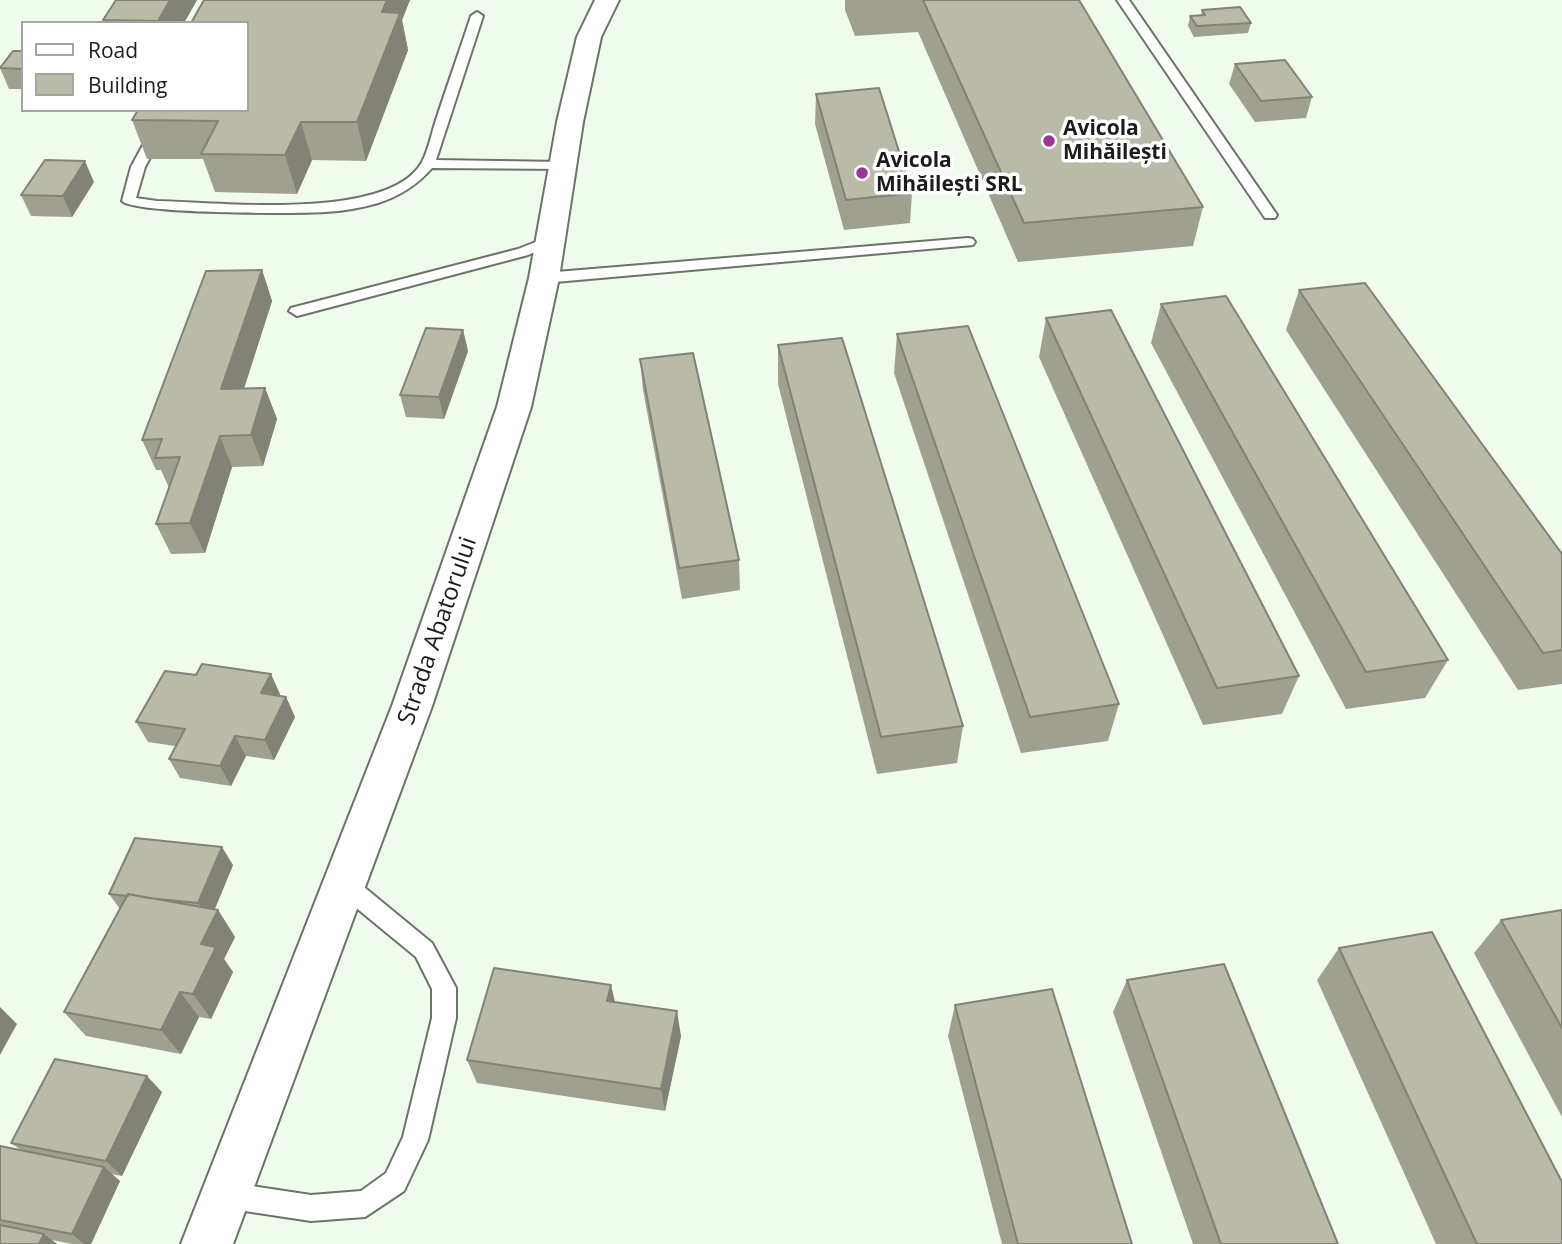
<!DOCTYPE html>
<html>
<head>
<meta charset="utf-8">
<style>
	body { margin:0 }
	#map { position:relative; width:1562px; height:1244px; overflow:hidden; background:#effbec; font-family:"Open Sans",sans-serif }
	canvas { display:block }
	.legend { position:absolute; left:21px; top:21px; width:228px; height:91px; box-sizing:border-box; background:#fff; border:2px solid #a3a5a3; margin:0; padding:9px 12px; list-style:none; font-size:21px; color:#191e18 }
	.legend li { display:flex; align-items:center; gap:14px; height:35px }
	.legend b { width:35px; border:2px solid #a3a5a3 }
</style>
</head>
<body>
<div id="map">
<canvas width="1562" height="1244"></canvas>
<ul class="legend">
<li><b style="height:9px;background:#fff"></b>Road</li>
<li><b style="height:19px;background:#babaa9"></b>Building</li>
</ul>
</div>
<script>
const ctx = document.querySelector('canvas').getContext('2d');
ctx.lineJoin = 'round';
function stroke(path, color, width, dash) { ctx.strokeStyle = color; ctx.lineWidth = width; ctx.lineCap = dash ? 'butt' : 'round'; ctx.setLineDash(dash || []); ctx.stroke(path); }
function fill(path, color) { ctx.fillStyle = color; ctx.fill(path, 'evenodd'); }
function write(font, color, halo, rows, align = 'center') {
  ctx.font = font + ' "Open Sans",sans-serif'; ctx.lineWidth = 7; ctx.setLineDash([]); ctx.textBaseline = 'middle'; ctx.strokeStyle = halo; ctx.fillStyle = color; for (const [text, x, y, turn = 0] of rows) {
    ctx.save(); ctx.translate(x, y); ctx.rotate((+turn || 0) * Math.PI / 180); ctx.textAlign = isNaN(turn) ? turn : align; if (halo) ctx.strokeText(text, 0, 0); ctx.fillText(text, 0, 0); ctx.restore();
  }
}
const service = new Path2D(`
	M1117,0H1129L1277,215L1275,218H1265Z
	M477,12L483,16L436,160L562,162L569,166L567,169L432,168C417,185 400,196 378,203C361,208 343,211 325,212C297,214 136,214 122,201L131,167L162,110H176L145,167L136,198L157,201C217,202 389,222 422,162C429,149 432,131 437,117C448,83 460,50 471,16Z
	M551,236L558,240L556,243L528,255L297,316L289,311L291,308L518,249Z
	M968,238L973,239L975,242L973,245L544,283L536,278L544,273Z
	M345,875L353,878L432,943L456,988V1018L428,1140L404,1191L365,1217L311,1221L225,1208L216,1204L212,1195L216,1186L225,1182L311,1195L361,1191L386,1173L403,1137L432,1018V989L416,957L337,892L334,885L337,878Z`);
const minor = new Path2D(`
	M595,0H619L601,37L583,122L559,278L531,407L432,706L233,1244H181L392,706L497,407L529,278L557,122L577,37Z`);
stroke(service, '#6a7567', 4);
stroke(minor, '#6a7567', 4);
fill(service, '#fff');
fill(minor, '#fff');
fill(new Path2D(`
	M116,0H197L184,23H104L103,20Z
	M204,0H410L402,20L408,50L366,161L312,160L297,194L215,192L203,159H147L132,120Z
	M845,0H923L1203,207L1193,246L1018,262L918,32L855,36L845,10Z
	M1202,10L1251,23L1248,33L1194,37L1188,26L1190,16H1201Z
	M23,51V89H9L0,68Z
	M1235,64L1312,97L1306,118L1255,122L1229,84Z
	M816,94L912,193L910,223L844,230L815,124Z
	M94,182L72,217L31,216L21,195Z
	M262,270L272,301L244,388H265L277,419L263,466L232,467L205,553L171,554L156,524L169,488L161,470H156L142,440Z
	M1299,290L1562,554V684L1518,690L1286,330Z
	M1161,304L1448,660L1425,698L1346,709L1151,343Z
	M1046,318L1299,676L1282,714L1203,725L1039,357Z
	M463,330L468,351L444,419L406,417L400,395Z
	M897,334L1119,704L1108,741L1021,753L894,373Z
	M778,345L963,726L957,763L877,774L778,384Z
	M640,359L739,560L740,590L682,599L643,390Z
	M280,694V696L286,697L295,717L274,760L246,756L231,786L180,778L169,759L175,746L148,742L136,722Z
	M233,865L214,910H218L235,937L224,959L233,972L211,1019L199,1017L181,1054L86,1036L64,1012L120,909L109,894Z
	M1562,910V1117L1474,953L1501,920Z
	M1339,948L1562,1244H1436L1317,980Z
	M1127,980L1338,1244H1193L1113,1012Z
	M615,1003L681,1036L665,1111L477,1083L467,1060Z
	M955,1005L1132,1244H1002L948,1036Z
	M162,1092L122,1176L111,1174L120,1181L91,1244H72L52,1240L57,1244H0V1146L21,1150L11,1143Z`), '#a0a091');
fill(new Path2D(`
	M170,0H197L184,23H158V21Z
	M387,0H410L402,20L408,50L366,161L357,122L382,12Z
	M301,122L312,160L297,194L285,155Z
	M85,161L94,182L72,217L63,196Z
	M262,270L272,301L234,420L221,389Z
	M463,330L468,351L444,419L439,397Z
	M265,388L277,419L263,466L251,435Z
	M220,436L232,467L205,553L190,523Z
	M271,674L280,694L271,713L261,693Z
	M286,697L295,717L274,760L265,740Z
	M235,736L246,756L231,786L220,766Z
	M222,847L233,865L210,921L198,903Z
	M218,910L235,937L224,959L233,972L211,1019L193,994L201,944Z
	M611,985L617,1010L607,1001Z
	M180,992L199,1017L181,1054L161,1030Z
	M0,1007L17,1024L0,1055Z
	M677,1011L681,1036L665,1111L661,1089Z
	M147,1076L162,1092L122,1176L106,1161Z
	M104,1167L120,1181L91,1244H84L72,1234Z
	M44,1234L57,1244H39Z`), '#828276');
const building = new Path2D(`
	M116,0H170L158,21L103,20Z
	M204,0H387L382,12L400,13L357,122H301L285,155L201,154L218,121L132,120L138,110H247V23H191Z
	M923,0H1079L1203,207L1024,223Z
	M1240,7L1251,23L1197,26L1190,16L1205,15L1202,10Z
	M13,51H23V69L0,68Z
	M1285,60L1312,97L1261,101L1235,64Z
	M879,88L912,193L846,200L816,94Z
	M45,160L85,161L63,196L21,195Z
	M262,270L221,389L265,388L251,435L220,436L190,523L156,524L180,457L155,458L162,439L142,440L206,271Z
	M1365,283L1562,554V650L1543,653L1299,290Z
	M1226,296L1448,660L1366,672L1161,304Z
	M1111,310L1299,676L1217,688L1046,318Z
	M968,326L1119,704L1030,717L897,334Z
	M426,328L463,330L439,397L400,395Z
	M842,338L963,726L881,737L778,345Z
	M693,353L739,560L679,568L640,359Z
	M202,664L271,674L261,693L286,697L265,740L235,736L220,766L169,759L185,729L136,722L165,671L196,675Z
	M135,838L222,847L198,903L148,898L128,894V896L109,894Z
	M128,894L218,910L201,944L216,947L193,994L180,992L161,1030L64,1012Z
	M1562,910V1028L1501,920Z
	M1432,932L1562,1182V1244H1477L1339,948Z
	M1224,964L1338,1244H1221L1127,980Z
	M494,968L611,985L607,1001L677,1011L661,1089L467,1060Z
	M1052,989L1132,1244H1018L955,1005Z
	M55,1059L147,1076L106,1161L11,1143Z
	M0,1146L104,1167L72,1234L0,1220Z
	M0,1225L44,1234L39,1244H0Z`);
fill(building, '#babaa9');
stroke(building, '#828276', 2);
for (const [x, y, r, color] of [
	[1049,141,7,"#9d3497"],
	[862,173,7,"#9d3497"]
]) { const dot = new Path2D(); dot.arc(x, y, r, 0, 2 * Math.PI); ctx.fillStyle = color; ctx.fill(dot); stroke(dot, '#fff', 2.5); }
write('bold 21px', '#191e18', '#fff', [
	["Avicola",1063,129],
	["Mihăilești",1063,153],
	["Avicola",876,161],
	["Mihăilești SRL",876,185]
], 'left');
write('24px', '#191e18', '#fff', [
	["Strada Abatorului",438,631,-71]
]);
</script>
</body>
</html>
